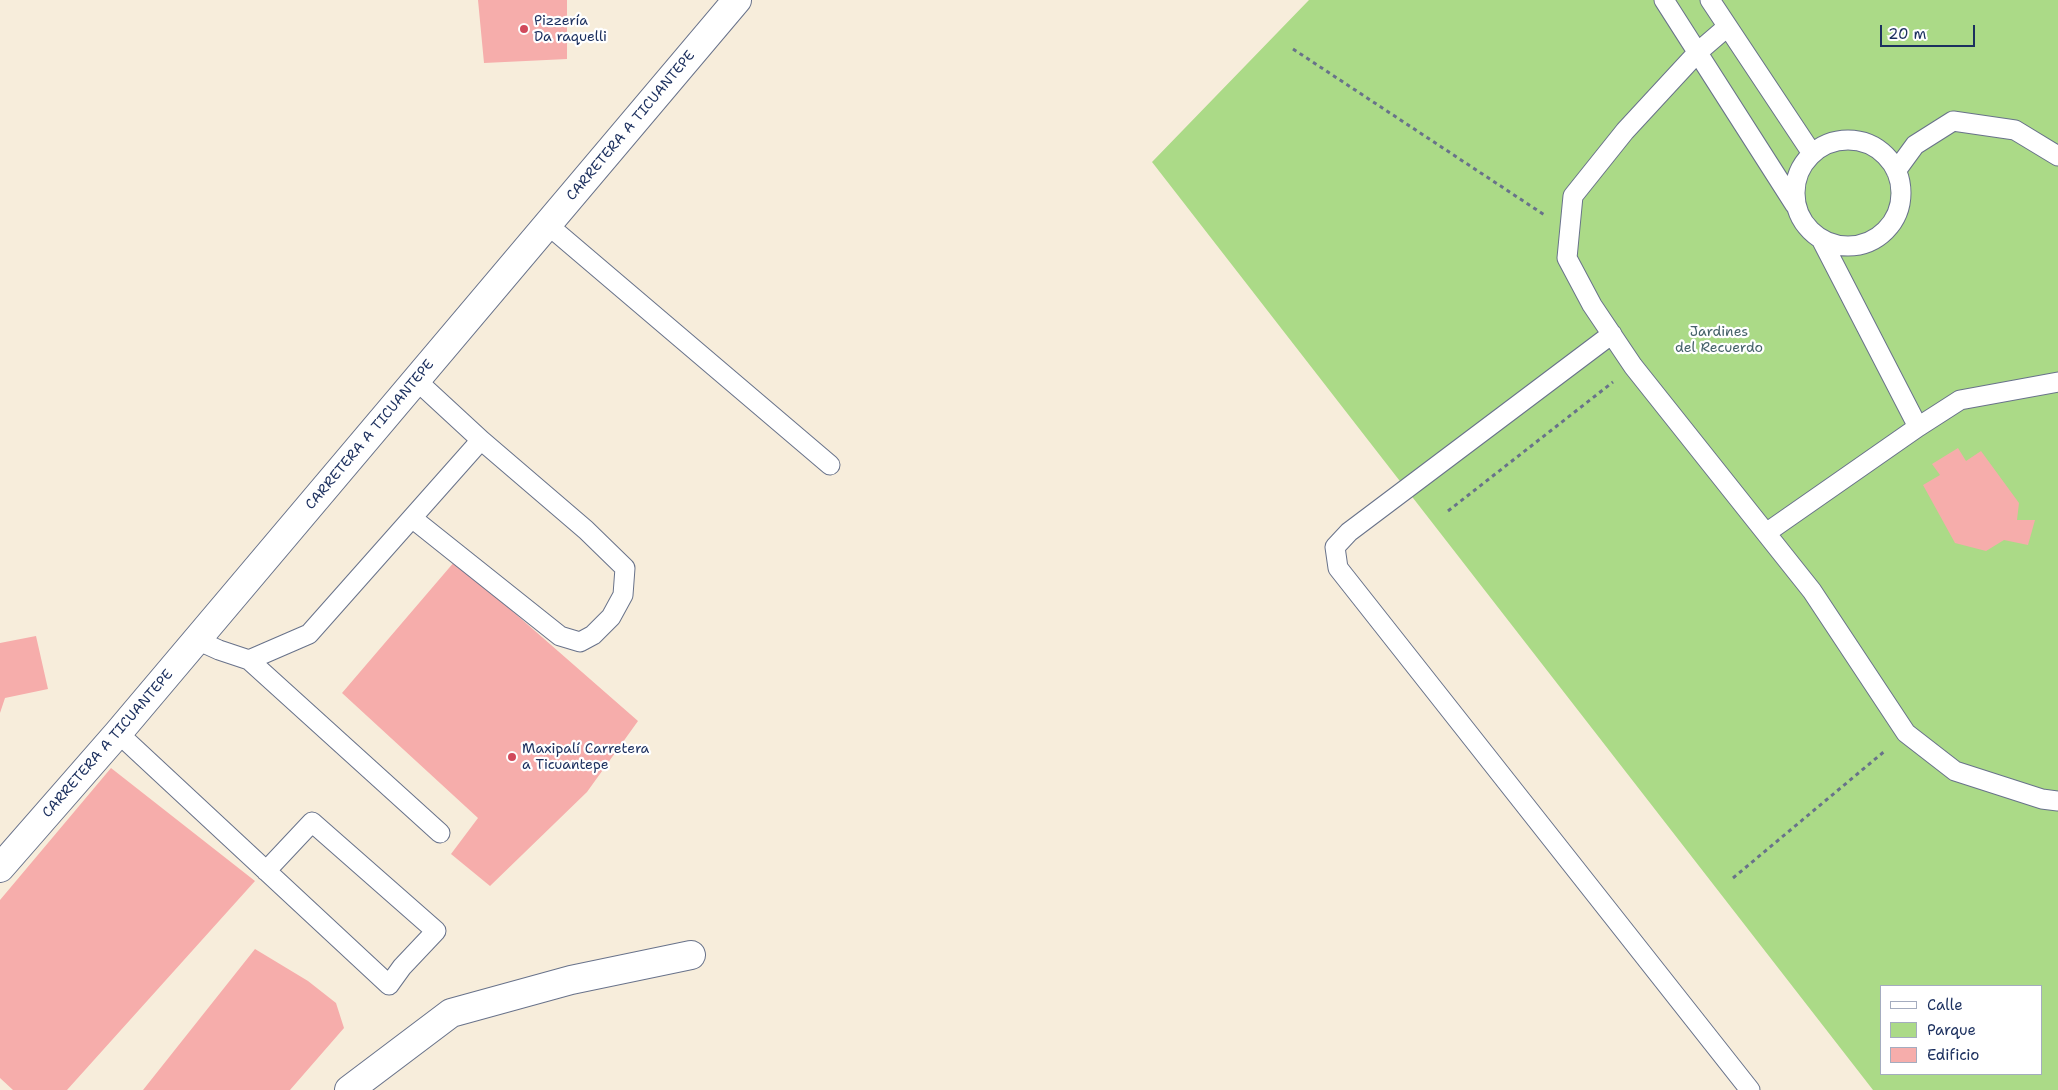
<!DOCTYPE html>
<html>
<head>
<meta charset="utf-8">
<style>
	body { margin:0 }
	#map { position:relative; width:2058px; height:1090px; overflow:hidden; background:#f7eddb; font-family:"Shantell Sans",sans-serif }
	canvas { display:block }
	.legend { position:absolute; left:1880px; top:985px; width:162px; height:90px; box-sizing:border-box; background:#fff; border:1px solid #a4acbf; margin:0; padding:6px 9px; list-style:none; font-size:15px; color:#1b2f5e }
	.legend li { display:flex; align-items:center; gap:10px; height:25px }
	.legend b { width:25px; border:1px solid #a4acbf }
	.scale { position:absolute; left:1880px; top:25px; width:95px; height:22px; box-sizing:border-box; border:2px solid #1b2f5e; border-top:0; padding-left:6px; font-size:15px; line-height:18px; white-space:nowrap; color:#1b2f5e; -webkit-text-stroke:4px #fff; paint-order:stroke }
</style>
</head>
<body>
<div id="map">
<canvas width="2058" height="1090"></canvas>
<ul class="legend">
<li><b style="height:6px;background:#fff"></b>Calle</li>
<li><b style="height:14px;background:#abda87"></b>Parque</li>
<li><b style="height:14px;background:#f6adab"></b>Edificio</li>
</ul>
<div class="scale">20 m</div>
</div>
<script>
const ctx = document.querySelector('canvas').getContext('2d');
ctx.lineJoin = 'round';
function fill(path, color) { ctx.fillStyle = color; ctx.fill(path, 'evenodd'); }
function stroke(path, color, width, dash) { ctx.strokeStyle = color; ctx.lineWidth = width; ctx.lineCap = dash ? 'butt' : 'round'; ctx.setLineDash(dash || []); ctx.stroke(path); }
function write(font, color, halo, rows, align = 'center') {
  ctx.font = font + ' "Shantell Sans",sans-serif'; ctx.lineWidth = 4.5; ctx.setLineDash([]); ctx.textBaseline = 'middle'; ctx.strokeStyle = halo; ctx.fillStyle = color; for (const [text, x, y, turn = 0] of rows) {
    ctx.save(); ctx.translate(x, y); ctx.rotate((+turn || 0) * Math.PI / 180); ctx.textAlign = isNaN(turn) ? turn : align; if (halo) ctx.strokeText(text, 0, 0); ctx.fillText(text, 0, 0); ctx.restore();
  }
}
fill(new Path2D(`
	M1309,0H2058V1090H1873L1152,162ZM1882,986H2042V1074H1882Z`), '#abda87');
fill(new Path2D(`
	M478,0H567V59L484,63Z
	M1958,448L1966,461L1981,451L2019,503L2017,520H2035L2028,545L2004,540L1986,551L1955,543L1923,485L1940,475L1932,464Z
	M455,561L638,721L587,792L490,886L451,854L478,818L342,693Z
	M36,636L48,689L5,698L0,713V643Z
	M111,768L255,881L67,1090H13L0,1078V900Z
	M255,949L308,981L336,1003L344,1028L290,1090H143Z`), '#f6adab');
const service = new Path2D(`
	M1664,0L1795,205
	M1710,0L1811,152
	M1727,27L1698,52L1625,131L1573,196L1567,258L1592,305L1633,366L1812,591L1906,733L1955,771L2042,799L2058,801
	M1795 193a53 53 0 1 1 106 0a53 53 0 1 1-106 0Z
	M1896,171L1915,145L1953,121L2015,130L2058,156
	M548,225L830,465
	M1822,241L1918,427
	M1612,334L1349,532L1335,547L1338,568L1750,1090
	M412,518L560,636L580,642L593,635L611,617L623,595L625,568L586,530L481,440
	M1766,533L1918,427L1960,400L2058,382
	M197,640L219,650L249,660L309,634L481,440L416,380
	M249,660L440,833
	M118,733L389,985L402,967L436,931L312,822L266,871`);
const minor = new Path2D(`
	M349,1090L451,1013L571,980L691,955`);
const secondary = new Path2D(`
	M0,868L118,733L737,0`);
stroke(service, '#68728a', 21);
stroke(minor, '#68728a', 30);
stroke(secondary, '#68728a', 30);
stroke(new Path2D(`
	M1293,49L1546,216
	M1448,511L1613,382
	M1733,878L1886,750`), '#68728a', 3, [4, 4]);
stroke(service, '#fff', 19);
stroke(minor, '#fff', 28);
stroke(secondary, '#fff', 28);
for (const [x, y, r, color] of [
	[524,29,5,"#d1495b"],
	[512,757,5,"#d1495b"]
]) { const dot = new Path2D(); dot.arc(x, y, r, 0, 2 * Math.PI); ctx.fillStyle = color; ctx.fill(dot); stroke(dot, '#fff', 2); }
write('14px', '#1b2f5e', '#fff', [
	["Pizzería",534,21],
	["Da raquelli",534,37],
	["Maxipalí Carretera",522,749],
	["a Ticuantepe",522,765]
], 'left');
write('14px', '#1b2f5e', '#fff', [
	["CARRETERA A TICUANTEPE",631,126,-50],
	["CARRETERA A TICUANTEPE",370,435,-50],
	["CARRETERA A TICUANTEPE",108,744,-49]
]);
write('14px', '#46626a', '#fff', [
	["Jardines",1719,332],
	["del Recuerdo",1719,348]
]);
</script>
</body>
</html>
